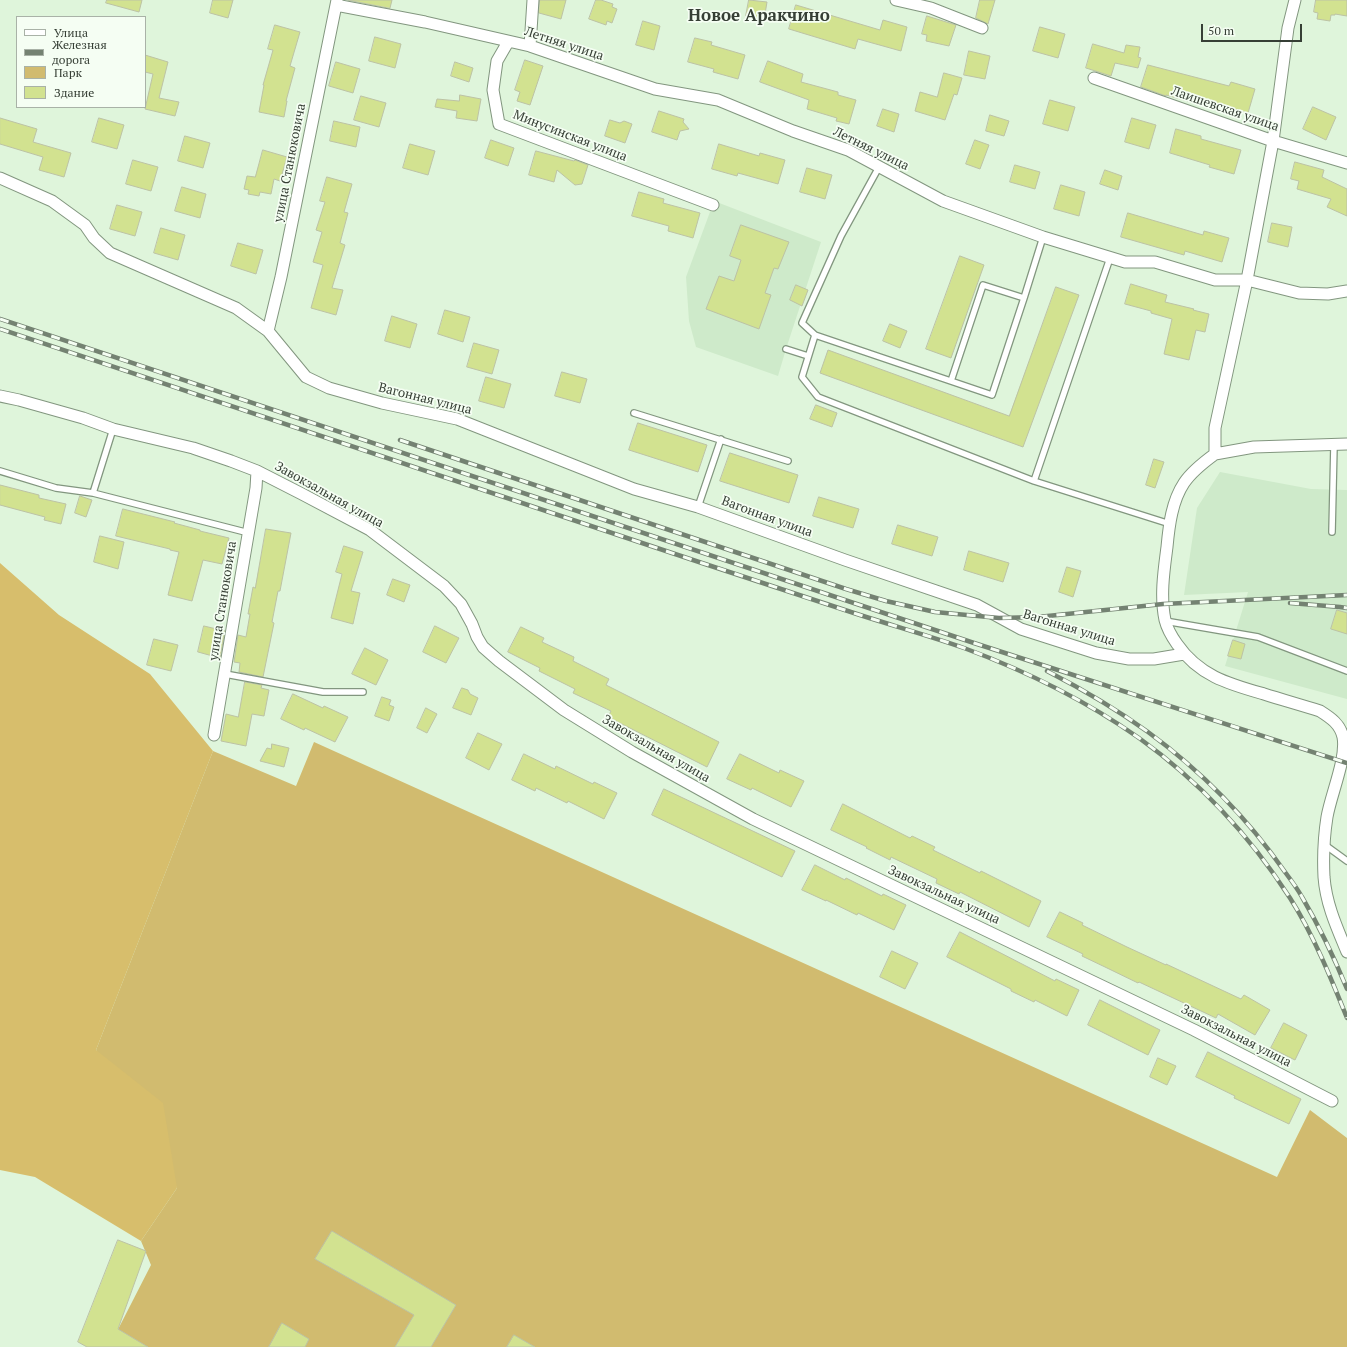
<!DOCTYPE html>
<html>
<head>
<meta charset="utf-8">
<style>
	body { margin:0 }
	#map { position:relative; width:1347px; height:1347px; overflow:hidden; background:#dff5db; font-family:"PT Serif",serif }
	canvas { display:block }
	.legend { position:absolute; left:16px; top:16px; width:130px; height:92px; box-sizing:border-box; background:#f5fef3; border:1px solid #a9b2a7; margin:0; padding:5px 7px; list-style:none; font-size:12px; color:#363f35 }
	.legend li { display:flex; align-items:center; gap:8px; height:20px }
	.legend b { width:20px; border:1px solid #a9b2a7 }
	.scale { position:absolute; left:1201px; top:24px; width:101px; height:18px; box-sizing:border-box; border:2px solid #363f35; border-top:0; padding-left:5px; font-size:12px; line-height:14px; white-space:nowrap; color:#363f35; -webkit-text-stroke:3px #f5fef3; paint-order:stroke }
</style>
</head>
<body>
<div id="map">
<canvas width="1347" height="1347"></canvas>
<ul class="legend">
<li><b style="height:5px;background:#fff"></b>Улица</li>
<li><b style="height:5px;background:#748272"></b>Железная дорога</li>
<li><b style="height:11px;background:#d1bb6f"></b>Парк</li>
<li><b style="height:11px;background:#d2e290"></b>Здание</li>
</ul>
<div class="scale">50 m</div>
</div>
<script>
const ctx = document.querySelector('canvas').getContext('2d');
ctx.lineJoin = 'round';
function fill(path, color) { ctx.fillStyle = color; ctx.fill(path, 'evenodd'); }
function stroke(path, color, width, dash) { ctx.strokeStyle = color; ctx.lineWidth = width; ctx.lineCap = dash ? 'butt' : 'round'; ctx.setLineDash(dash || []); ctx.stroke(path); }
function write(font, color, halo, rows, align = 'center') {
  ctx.font = font + ' "PT Serif",serif'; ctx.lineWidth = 3.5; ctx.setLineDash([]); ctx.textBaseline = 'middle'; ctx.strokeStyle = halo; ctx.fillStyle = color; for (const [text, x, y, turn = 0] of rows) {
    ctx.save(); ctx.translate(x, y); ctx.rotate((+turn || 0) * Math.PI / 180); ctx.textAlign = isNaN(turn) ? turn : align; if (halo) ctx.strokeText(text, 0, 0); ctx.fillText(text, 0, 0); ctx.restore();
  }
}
fill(new Path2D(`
	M714,201L821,242L786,349L778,376L696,347L689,321L686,277Z
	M1220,472L1311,489L1347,490V699L1225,666L1248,592L1184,595L1197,508Z`), '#ceeaca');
fill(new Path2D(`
	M314,742L1277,1177L1310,1110L1347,1138V1347H109L151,1265L141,1241L177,1188L96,1050L213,751L296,786Z`), '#d1bb6f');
fill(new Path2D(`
	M0,563L59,615L150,674L213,751L96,1050L163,1103L177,1188L141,1241L35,1177L0,1170Z`), '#d7be6c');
const building = new Path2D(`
	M107,0H142L139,12L106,3Z
	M213,0H233L228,18L210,13Z
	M348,0H392L390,8Z
	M540,0H566L561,19L539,13Z
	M596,0H601L613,4L612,7L617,9L612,23L607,21L606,25L589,19Z
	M749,0L767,2L764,20L746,16Z
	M980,0H995L988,24L976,18Z
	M1316,0H1347V16L1335,14V15H1331L1330,21L1317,19L1318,13L1314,12Z
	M796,5L880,30L883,20L907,27L901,51L858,39L855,49L789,29Z
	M927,16L956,25L949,46L926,41L927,35L922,34Z
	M643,21L660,26L654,50L636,45Z
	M275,25L300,32L290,66L295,68L286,101H287L284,117L259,112L264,85H263L273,50L268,49Z
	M1040,27L1065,34L1058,58L1033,51Z
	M375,37L401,44L395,68L369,61Z
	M695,38L712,42L711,45L745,55L738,79L713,72L714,69L688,62Z
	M1093,44L1124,53L1126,45L1140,47L1138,57L1141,58L1138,68L1115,63L1111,76L1086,68Z
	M969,51L990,56L985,79L964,75Z
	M145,55L168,62L159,98L179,102L175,116L145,109L153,74L145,72Z
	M525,60L543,66L530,105L517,101L520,92L515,90Z
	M768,61L803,74L801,82L838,92V95L856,100L849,124L836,121L837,118L807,109L809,100L760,82Z
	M336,62L360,69L353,93L329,86Z
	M455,62L473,68L469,82L451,76Z
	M1148,65L1229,86L1231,82L1255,89L1248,113L1206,101L1205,106L1166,95V96L1141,87Z
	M944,73L962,78L957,95L954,94L945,120L915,111L920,92L937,97Z
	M460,95L481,99L477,121L456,118L457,111L435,107L437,99L459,101Z
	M361,96L386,103L379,127L354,120Z
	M1050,100L1075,107L1068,131L1043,124Z
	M1313,107L1336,117L1326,140L1303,129Z
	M883,109L899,114L894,132L877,126Z
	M659,111L684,119L683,122L689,129L680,131L677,140L652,132Z
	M990,115L1009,121L1004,136L986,131Z
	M0,118L37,129L33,142L71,153L64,177L39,170L43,157L0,144Z
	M99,118L124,125L117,149L92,142Z
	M1132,118L1156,125L1149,149L1125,142Z
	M610,120L620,123L624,121L632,124L625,143L605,136Z
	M334,121L360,127L356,147L330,141Z
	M1176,129L1201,136V139L1241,150L1234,174L1209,167L1210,165L1170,153Z
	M185,136L210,143L203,168L178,161Z
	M491,140L514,148L508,166L485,158Z
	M975,140L989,145L980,169L966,164Z
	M410,144L435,151L428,175L403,168Z
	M719,144L759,156L760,153L785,160L778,184L738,173L737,176L712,169Z
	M263,150L287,157L280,181L274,179L271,194L260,192L259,196L248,194L249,190L244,189L247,176L255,177Z
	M536,151L574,161L575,160L588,165L582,184L575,185L557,170L554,182L529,175Z
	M133,160L158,167L151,191L126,184Z
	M1295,162L1324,170L1322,177L1347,189V216L1327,207L1331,199L1297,189L1299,181L1291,179Z
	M1015,165L1040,172L1035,189L1010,182Z
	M807,168L832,175L825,199L800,192Z
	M1105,170L1122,176L1118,190L1100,184Z
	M327,177L352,184L344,212L348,213L340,243L345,245L332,288L343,290L336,315L311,308L323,265L313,262L322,232L316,230L325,202L320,201Z
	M1061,185L1085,192L1079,216L1054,209Z
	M182,187L206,194L200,218L175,211Z
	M639,192L664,199L663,203L700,213L693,238L668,231L669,226L632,216Z
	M117,205L142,212L135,236L110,229Z
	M1128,213L1203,235L1204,231L1229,238L1222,262L1185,251L1184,255L1121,237Z
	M1272,223L1292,227L1288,247L1268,242Z
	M741,225L789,242L778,269L774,268L765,293L771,295L759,329L706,309L719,276L734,281L741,260L730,256Z
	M161,228L185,235L178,260L154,253Z
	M238,243L263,250L256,274L231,266Z
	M960,256L984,265L951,358L926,349Z
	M1131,284L1167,295L1165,302L1194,309L1193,310L1209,314L1205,332L1196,330L1189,360L1164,354L1172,319L1151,313V311L1125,304Z
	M796,285L808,290L802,306L790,300Z
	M1056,287L1079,295L1023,447L820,373L828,350L1009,416Z
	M445,310L470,317L463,342L438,334Z
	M392,316L417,324L410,348L385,341Z
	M890,324L907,331L900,348L883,341Z
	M474,343L499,350L492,374L467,367Z
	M562,372L587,379L580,403L555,396Z
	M486,377L511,384L504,408L479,401Z
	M816,405L837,413L832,427L810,419Z
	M638,423L707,445L698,472L629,450Z
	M730,453L798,475L789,503L720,481Z
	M1154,459L1164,462L1155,488L1146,485Z
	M0,485L39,495V498L66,504L61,524L44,520L45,517L0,505Z
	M80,496L92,500L86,517L75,513Z
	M819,497L859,509L853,528L813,516Z
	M123,509L175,522L174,523L200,530V531L229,538L222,564L203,560L192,601L168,595L179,552L170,550V549L116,536Z
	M898,525L938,537L932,556L892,544Z
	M266,529L291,533L280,591H278L272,622L274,623L263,677L239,672L240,663L234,662L238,635L246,637L250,614H248L253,587L255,588Z
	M100,536L124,542L118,569L94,562Z
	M344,546L363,552L351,591L360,593L353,624L331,618L342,574L336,572Z
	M969,551L1009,563L1003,582L964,570Z
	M1067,567L1081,571L1073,597L1059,592Z
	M393,579L410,585L404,602L387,595Z
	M1337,610L1347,613V634L1331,629Z
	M204,626L225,631L220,658L198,652Z
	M435,626L459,638L446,663L423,652Z
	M521,627L544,638L542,642L574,657L573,661L609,679L606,685L719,742L707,767L608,717L611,711L573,693L575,689L539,671L540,668L508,652Z
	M154,639L178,645L171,671L147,665Z
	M1233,640L1245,644L1241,659L1228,656Z
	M365,648L388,660L376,685L352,674Z
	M245,682L262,685L261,688L269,690L264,716L252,714L246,746L221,741L226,714L238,717Z
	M462,688L468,690L470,694L478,698L471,715L453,708Z
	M293,694L323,708L324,706L348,717L335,742L305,728L304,730L281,719Z
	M382,697L391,700L389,705L394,707L389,721L375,716Z
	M426,708L437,714L427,733L417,728Z
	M478,733L502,744L489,770L466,758Z
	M272,744L289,748L284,767L260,761L267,748L271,749Z
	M524,754L555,769L556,766L593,784L594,782L617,793L604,819L568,801L567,803L536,788L535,791L512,780Z
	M740,754L779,773L780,770L804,781L791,807L752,788L751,790L727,779Z
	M664,789L795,851L782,877L652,815Z
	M843,804L910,838L912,836L935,847L933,850L980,873L981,871L1041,901L1029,927L960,892L959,894L936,883L937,879L891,857L890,860L866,848L867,847L831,830Z
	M815,865L845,880L846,878L882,896L883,894L906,905L894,930L858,913L857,915L826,900V901L802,890Z
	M1060,912L1083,923L1082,925L1127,947L1166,965V964L1241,999L1244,995L1270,1010L1255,1035L1218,1014L1216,1018L1139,982L1138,983L1105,967L1082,956L1083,954L1047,937Z
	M960,932L1055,981L1056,979L1079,990L1067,1016L1035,1000L1034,1002L1011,991V989L947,957Z
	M892,951L918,963L905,989L880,977Z
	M1100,1000L1160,1030L1148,1055L1088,1025Z
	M1284,1023L1307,1035L1295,1060L1271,1048Z
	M1208,1052L1301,1099L1289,1124L1234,1098L1235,1096L1196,1077Z
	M1158,1058L1176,1066L1167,1085L1150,1077Z
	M332,1231L456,1305L431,1347H395L414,1315L315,1259Z
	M118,1240L146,1251L118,1329L148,1347H87L78,1342Z
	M282,1323L309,1339L305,1347H269Z
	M514,1335L535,1347H507Z`);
fill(building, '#d2e290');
stroke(building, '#bcc2a5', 1);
const lane = new Path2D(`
	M1043,237L1024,298L992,395L815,335L802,377L818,397L1034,481L1170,524
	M815,335L802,323L841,236L879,167
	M786,349L808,356
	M951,381L983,285L1024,298
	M634,413L788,461
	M0,471L56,488L93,493L249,533
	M1034,481L1110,258
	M93,493L113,429
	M698,507L721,439
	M1332,532L1334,445
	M1165,621L1258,637L1347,671
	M225,674L323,692H363
	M1325,845L1347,861`);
const street = new Path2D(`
	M896,0L931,8L982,28
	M1295,0L1288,28L1273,141L1247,280L1215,428V454C1204,462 1192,471 1184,483C1172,501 1169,525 1167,547C1164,570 1160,596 1165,620C1167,628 1172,637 1177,644C1199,676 1229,684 1264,694C1283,700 1301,705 1320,711C1331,718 1340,724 1343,737C1347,758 1331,794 1327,817C1324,836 1323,857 1324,877C1326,904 1337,928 1347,952
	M336,5L425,22L530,46L655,89L718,100L793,131L848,150L943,201L1043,237L1125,262H1155L1215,280H1247L1299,293L1328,294L1347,291
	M508,42L497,61L493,90L499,124L713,205
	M530,46L533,0
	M1094,78L1273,141L1347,163
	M0,178L52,201L85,225L94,238L110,253L236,308L268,331L306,377L329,388L382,403L457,419L634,489L698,507L845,560L977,605L1021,629L1096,653L1129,659H1154L1184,654
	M268,331L281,277L337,0
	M0,396L19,400L83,418L113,429L193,448L231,461L257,471L302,494L370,530L444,586L461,604L472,624L477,637L483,647L499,661L564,710L632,752L753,819L1194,1030L1332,1101
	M1215,454L1254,447L1347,444
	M214,735L256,488L257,471`);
stroke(lane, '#82967f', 8);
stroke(street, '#82967f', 13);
stroke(lane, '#fff', 5.5);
stroke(street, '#fff', 11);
const rail = new Path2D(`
	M0,319L974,643L1347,763
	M0,329C234,407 468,485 702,563C755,580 807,598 860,615C894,626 930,636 964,648C1026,671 1085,700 1139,738C1199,781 1250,836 1290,898C1313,934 1331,978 1347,1018
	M400,440L846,589L886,601L935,612L999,618L1038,617L1163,604L1347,595
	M1290,603L1340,607L1347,608
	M1047,671C1082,689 1116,709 1148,732C1200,770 1248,819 1285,872C1291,880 1297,888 1302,897C1319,926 1334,957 1347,989`);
stroke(rail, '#748272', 4.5);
stroke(rail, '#f5fef3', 3, [9]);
write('13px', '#363f35', '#f5fef3', [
	["Летняя улица",564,44,18],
	["Лаишевская улица",1225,109,19],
	["Минусинская улица",570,136,21],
	["Летняя улица",871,149,26],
	["улица Станюковича",290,163,-79],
	["Вагонная улица",425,399,14],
	["Завокзальная улица",329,495,29],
	["Вагонная улица",767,517,20],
	["улица Станюковича",223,601,-81],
	["Вагонная улица",1069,628,17],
	["Завокзальная улица",656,749,30],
	["Завокзальная улица",944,895,25],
	["Завокзальная улица",1236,1036,27]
]);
write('bold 17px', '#363f35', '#f5fef3', [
	["Новое Аракчино",759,16]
]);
</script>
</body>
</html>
